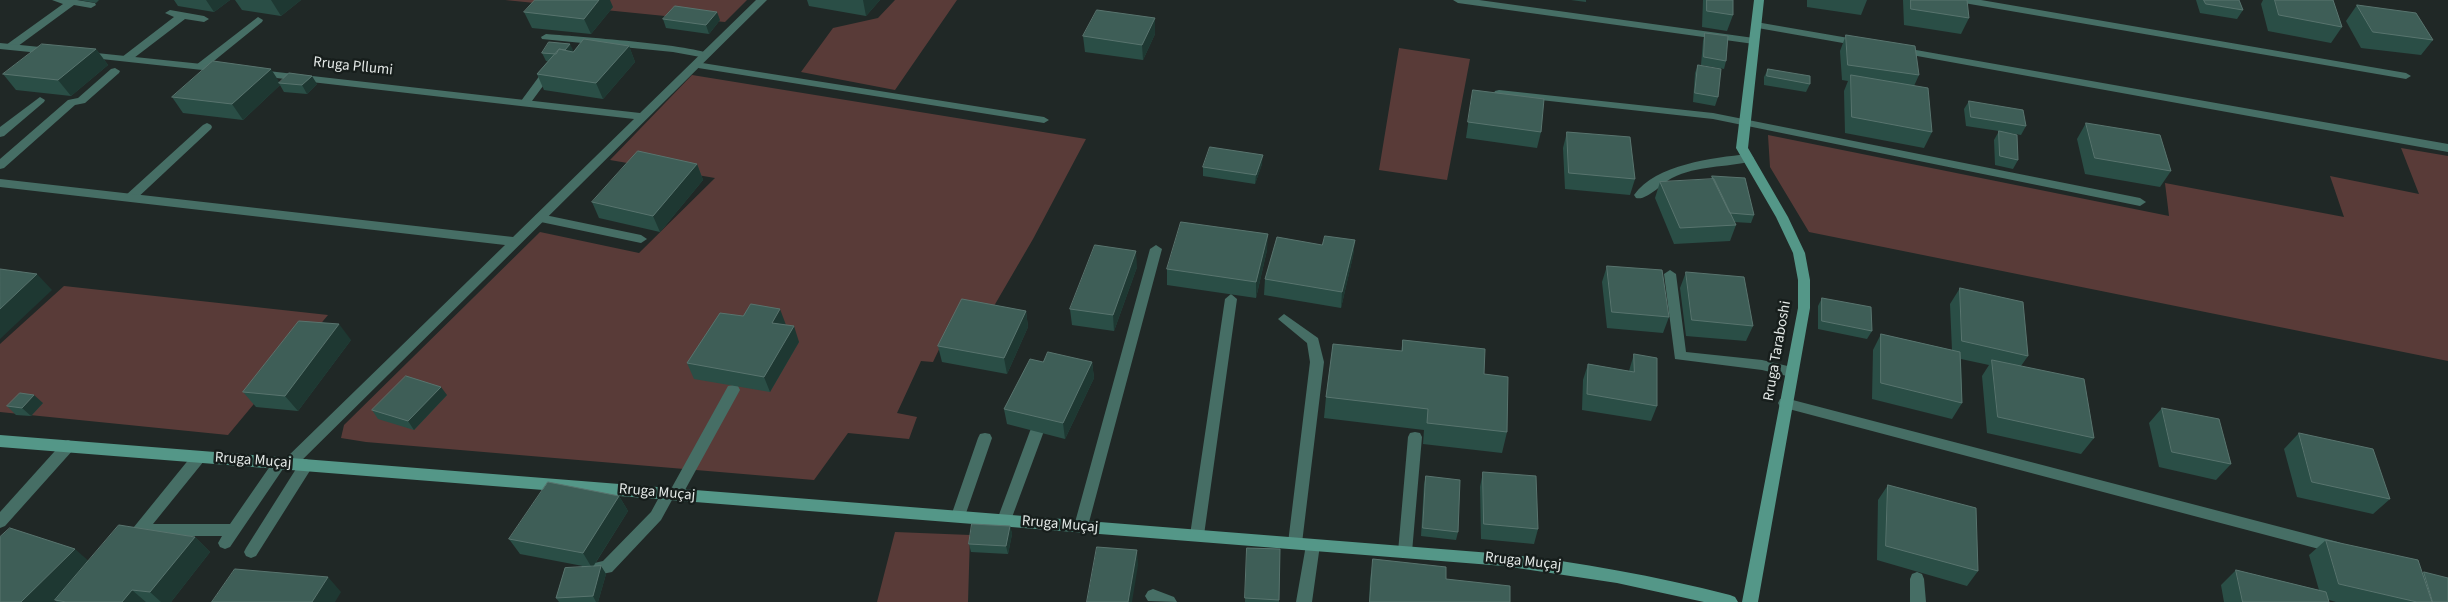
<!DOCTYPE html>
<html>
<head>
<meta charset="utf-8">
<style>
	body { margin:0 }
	canvas { display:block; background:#202826 }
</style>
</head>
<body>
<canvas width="2448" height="602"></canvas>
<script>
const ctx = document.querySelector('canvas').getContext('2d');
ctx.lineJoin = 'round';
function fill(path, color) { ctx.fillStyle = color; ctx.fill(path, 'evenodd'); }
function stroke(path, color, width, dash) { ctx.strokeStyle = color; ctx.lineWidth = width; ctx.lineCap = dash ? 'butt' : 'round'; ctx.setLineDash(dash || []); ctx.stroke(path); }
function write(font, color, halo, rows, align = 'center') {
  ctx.font = font + ' "Source Sans 3",sans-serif'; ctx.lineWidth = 5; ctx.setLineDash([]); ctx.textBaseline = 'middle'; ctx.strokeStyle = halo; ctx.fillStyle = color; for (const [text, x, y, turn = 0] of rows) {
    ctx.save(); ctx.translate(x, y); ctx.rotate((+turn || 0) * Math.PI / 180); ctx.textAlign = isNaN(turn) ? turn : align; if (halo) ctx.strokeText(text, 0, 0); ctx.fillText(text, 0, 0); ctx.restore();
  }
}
fill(new Path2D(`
	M505,0H747L725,22Z
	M895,0H957L895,90L801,72L833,28L878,18Z
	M1399,48L1470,59L1447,180L1379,170Z
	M692,75L1086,139L1033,239L987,318L957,312L933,362L921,361L897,413L917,417L909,439L848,433L814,480L366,442L341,438L344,425L540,232L639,253L715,178L610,160Z
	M1768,135L2169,216L2165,183L2344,217L2330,176L2419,194L2401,148L2448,156V361L1809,232L1770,167Z
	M64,286L328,315L228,435L0,412V344Z
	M895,532L970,535L968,602H877Z`), '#593b38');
fill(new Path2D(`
	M52,0H77L95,3L96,5L91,8L74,5L14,49H6V45L63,4Z
	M1453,0H1479L1754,38L1759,41L1754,44L1458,3Z
	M1959,0H1981L2406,73L2411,76L2406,79L1964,3Z
	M170,10L204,16L209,19L204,22L185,19L130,61H122V57L174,17L165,13Z
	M258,17L263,20L262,22L204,69H196V65Z
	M1756,22L1860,40L1865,43L1860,46L1752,27L1751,25Z
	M546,34C570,36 700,45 711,55L706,58L673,52L542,39L541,37Z
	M1899,47L2448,144V152L1895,52L1894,50Z
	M696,62L1044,117L1049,120L1044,123L692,67L691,65Z
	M550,66L554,67V71L529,105H521L520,103L521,101L546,67Z
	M115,68L120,71L119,73L85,103L75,105L4,168L0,169V159L68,100L78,98L111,69Z
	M1499,90L1713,113L2140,198L2146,202L2140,206L1713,119L1495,95L1494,93L1495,91Z
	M40,97L45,100L44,102L4,136L0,137V127Z
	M207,123L211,125L212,127L211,129L134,201H126L124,198L126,195L203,125Z
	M1748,154L1754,158L1752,161C1725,168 1698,165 1672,178C1662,183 1647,201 1636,198L1634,195C1656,164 1713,158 1748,154Z
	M540,214L641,235L647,239L641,243L536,221L534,218L536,215Z
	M1156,245L1162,249L1088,526L1086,530L1081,532L1076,530L1074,526L1150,249Z
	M1670,270L1676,274L1686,352L1762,360L1796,368L1798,372L1796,376L1791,377L1762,370L1675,359L1664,274Z
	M1231,294L1237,299L1204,535L1202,539L1197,541L1192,539L1190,535L1225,299Z
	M1284,314L1318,338L1324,362L1302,543L1300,547L1295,549L1290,547L1288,543L1310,362L1307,343L1278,319Z
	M733,385L738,386L740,390L680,499L672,500L661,520L612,572L587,577L582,576L580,571L582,566L603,561L651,512L663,490L671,489L728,386Z
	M1785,398L2338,542L2343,544L2345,548L2343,552L2338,554L1785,408L1780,407L1778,403L1780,399Z
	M1037,426L1042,427L1044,431L1011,520L1009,524L1004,526L999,524L997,520L1030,431L1032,427Z
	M1415,432L1420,433L1422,437L1412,552L1410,556L1405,558L1400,556L1398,552L1408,437L1410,433Z
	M985,433L990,434L992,438L965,516L963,520L958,522L953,520L951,516L978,438L980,434Z
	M68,440L73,442L75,446L73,450L5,526L0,528V512L63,442Z
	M199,451L204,453L206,457L204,461L153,524H230L275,459L280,457L285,459L287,463L230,547L225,549L220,547L218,543L222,536H143C138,543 134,550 125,546L123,542L125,538L194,453Z
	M306,459L311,461L313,465L311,469L256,556L251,558L246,556L244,552L246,548L301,461Z
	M1917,572L1922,574L1924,579L1926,602H1910V579L1912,574Z
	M1153,589L1174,597L1177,602L1148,601L1145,596L1148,591Z`), '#466e65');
fill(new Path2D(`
	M756,0H767L294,468L289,470L284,468L282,464L284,460L505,245L0,187V179L513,237L634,119L259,76L254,73L259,70L640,113Z
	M0,43L50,48L55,51L50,54L0,49Z
	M87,52L221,66L226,69L221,72L83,57V53Z
	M1313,539L1318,541L1320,545L1312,602H1296L1306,545L1308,541Z`), '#466e65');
fill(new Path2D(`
	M1754,0H1764L1748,148L1788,217L1805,253L1810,280V308L1758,602H1742L1798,308V280L1793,253L1776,217L1736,148Z
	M0,435L1504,554C1580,562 1655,576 1730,595L1735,597L1738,602H1704L1617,583L1504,566L0,447Z`), '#549788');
fill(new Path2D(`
	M79,0H99L96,3Z
	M174,0H230L214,12L178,6Z
	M235,0H301L281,16L242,10Z
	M807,0H880L866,16L809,6Z
	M1571,0H1586V2Z
	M1703,0H1733V15L1727,31L1702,27Z
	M1807,0H1867L1861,15L1807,7Z
	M1903,0H1967L1969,18L1961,34L1904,25Z
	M2196,0H2239L2243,10L2237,19L2200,13Z
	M2263,0H2333L2342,27L2331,43L2268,31L2261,4Z
	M2357,5L2433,40L2421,55L2361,48L2346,21Z
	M613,7L591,34L532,28L524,12Z
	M663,19L720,20L709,34L666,28Z
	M1705,33L1726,61L1724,69L1701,65L1703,41Z
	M1155,34L1143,60L1085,52L1083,36Z
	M1846,35L1919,75L1914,86L1932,132L1924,148L1845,133L1844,91L1848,81L1842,80L1840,51Z
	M629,46L635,62L603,99L544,90L537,74L548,61H546L542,53L573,51Z
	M96,49L108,65L71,96L16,90L3,74Z
	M1698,65L1718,97L1715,106L1693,102L1695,73Z
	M1768,69L1810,84L1806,92L1764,85V77Z
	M280,83L317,84L307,94L284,92L280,85L243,120L183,113L172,97Z
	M1473,90L1541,132L1537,148L1466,138Z
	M1969,101L2026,126L2021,135L2002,132L2018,160L2013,169L1995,165L1994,140L1999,131L1966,126L1964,109Z
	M2086,123L2171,171L2160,187L2085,174L2077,139Z
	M1567,132L1635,179L1630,195L1565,189L1563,148Z
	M697,164L703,180L660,232L599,218L592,202Z
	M1262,164L1255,184L1203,176V167Z
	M1712,176L1754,215L1751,223L1734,222L1736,225L1730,241L1674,244L1655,198L1660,182L1711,180Z
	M1355,240L1353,256L1341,308L1264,295L1265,279L1322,245Z
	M1267,250L1256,298L1167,285V269Z
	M1607,266L1669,317L1663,333L1607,328L1602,282Z
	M1137,267L1114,331L1072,325L1070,309Z
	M1686,272L1753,326L1746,341L1686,336L1680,288Z
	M1960,288L2028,356L2021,366L2094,438L2081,454L1987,433L1982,376L1989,365L1961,359L1962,403L1952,419L1872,399L1873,350L1881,334L1952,350L1950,304Z
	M1822,298L1872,331L1867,339L1818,329V306Z
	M1026,311L1028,327L1007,374L942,362L938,346Z
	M786,325L799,342L770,392L694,379L687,363Z
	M351,340L298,411L256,407L243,392Z
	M1403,340L1484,374L1507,432L1502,453L1423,444L1424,430L1324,418L1326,397L1401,351Z
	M1634,354L1657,406L1651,421L1582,410L1583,380L1588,364L1629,371Z
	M1092,362L1094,378L1065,439L1007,424L1004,409Z
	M447,395L414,430L378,419L372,410Z
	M43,403L31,416L16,415L7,406Z
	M2162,408L2231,464L2216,480L2159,467L2149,423Z
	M2299,433L2390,499L2373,514L2297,497L2284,449Z
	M1483,472L1538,529L1534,544L1481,539L1480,487Z
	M1426,476L1458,532L1456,540L1421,536L1424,484Z
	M1888,485L1978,571L1967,586L1877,560L1878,500Z
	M619,496L628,511L593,567L601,566L606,574L598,602H559L556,598L588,567L520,554L509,539Z
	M1010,526L1012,534L1008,554L971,552L969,544Z
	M195,537L210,552L171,602H57L55,601L54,602H0L89,560Z
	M2326,540L2422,573L2424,572L2448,602H2336L2329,600V602H2224L2221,585L2236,570L2319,590L2309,555Z
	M1247,548L1280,549L1279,602H1245Z
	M1373,559L1446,579L1510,602H1369L1370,579Z`), '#2a4e46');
fill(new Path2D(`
	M206,0H230L214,12Z
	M271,0H301L281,16Z
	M599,0H610L613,7L591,34L584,19Z
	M863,0H880L866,16Z
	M717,12L720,20L709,34L706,25Z
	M1155,18V34L1143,60L1142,45Z
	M570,44L574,52L562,54Z
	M629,46L635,62L603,99L596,83Z
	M96,49L108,65L71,96L58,80Z
	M271,69L280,83H279L280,85L243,120L232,104Z
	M312,76L317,84L307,94L302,85Z
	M1263,155L1262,164L1255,184L1256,175Z
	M697,164L703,180L660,232L653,216Z
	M1268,234L1267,250L1256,298V282Z
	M1355,240L1353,256L1341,308L1342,292Z
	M1136,251L1137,267L1114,331L1113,315Z
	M37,274L52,290L0,339V309Z
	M780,309L786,325L772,323Z
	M1026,311L1028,327L1007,374L1004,358Z
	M339,324L351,340L298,411L285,396Z
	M794,326L799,342L770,392L764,377Z
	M1092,362L1094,378L1065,439L1063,423Z
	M441,387L447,395L414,430L408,421Z
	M34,395L43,403L31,416L22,408Z
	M619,496L628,511L592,568L583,553Z
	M1010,526L1012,534L1008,554L1006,546Z
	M195,537L210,552L171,602H161L150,592Z
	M75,549L92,564L54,602H21Z
	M1137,550L1138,565L1132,602H1128Z
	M601,566L606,574L598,602H596L593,596Z
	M328,577L341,592L335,602H312Z
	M132,590L146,602H122Z`), '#1e3832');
const building = new Path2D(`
	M535,0H599L584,19L524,12Z
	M1707,0H1733V15L1707,11Z
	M1911,0H1967L1969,18L1911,9Z
	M2204,0H2239L2243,10L2206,4Z
	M2275,0H2333L2342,27L2279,15Z
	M2357,5L2416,13L2433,40L2373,32Z
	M675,6L717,12L706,25L663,19Z
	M1097,10L1155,18L1142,45L1083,36Z
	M1705,33L1728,36L1726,61L1704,57Z
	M1846,35L1915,46L1919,75L1848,65Z
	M584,39L629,46L596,83L537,74L559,49L573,52Z
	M549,42L570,44L565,50L559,49L556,54L542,53Z
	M42,44L96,49L58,80L3,74Z
	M213,61L271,69L232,104L172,97Z
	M1698,65L1721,69L1718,97L1695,93Z
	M1768,69L1810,76V84L1767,76Z
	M289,73L312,76L302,85L279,83Z
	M1851,75L1928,88L1932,132L1852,117Z
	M1473,90L1544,99L1541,132L1468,122Z
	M1969,101L2023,110L2026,126L1971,117Z
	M2086,123L2160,135L2171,171L2095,158Z
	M1999,131L2017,135L2018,160L2000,156Z
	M1567,132L1630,137L1635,179L1569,173Z
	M1210,147L1263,155L1256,175L1203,167Z
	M638,151L697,164L653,216L592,202Z
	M1712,176L1745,178L1754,215L1730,213Z
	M1714,179L1736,225L1680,228L1660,182Z
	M1181,222L1268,234L1256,282L1167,269Z
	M1325,236L1355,240L1342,292L1265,279L1277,237L1322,245Z
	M1095,245L1136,251L1113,315L1070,309Z
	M1607,266L1662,270L1669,317L1612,312Z
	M0,269L37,274L0,309Z
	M1686,272L1744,277L1753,326L1692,320Z
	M1960,288L2023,302L2028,356L1962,341Z
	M1822,298L1871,307L1872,331L1822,321Z
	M962,299L1026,311L1004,358L938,346Z
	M751,304L780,309L772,323L794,326L764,377L687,363L720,313L743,316Z
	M299,321L339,324L285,396L243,392Z
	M1881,334L1960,352L1962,403L1881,383Z
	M1403,340L1485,349L1484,374L1508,377L1507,432L1427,423L1428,409L1326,397L1333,344L1402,351Z
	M1048,352L1092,362L1063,423L1004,409L1030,359L1043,362Z
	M1634,354L1657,358V406L1587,394L1588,364L1634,372Z
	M1992,360L2084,379L2094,438L1998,417Z
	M406,376L441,387L408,421L372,410Z
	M20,393L34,395L22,408L7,406Z
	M2162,408L2219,419L2231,464L2172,452Z
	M2299,433L2373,449L2390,499L2312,482Z
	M1483,472L1536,476L1538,529L1484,524Z
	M1426,476L1460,480L1458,532L1423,528Z
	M548,482L619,496L583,553L509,539Z
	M1888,485L1976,508L1978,571L1886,546Z
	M972,524L1010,526L1006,546L969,544Z
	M119,525L195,537L150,592L132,590L122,602H66L55,600Z
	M10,528L75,549L21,602H0V537Z
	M2326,540L2418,560L2432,602H2417L2339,584Z
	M1097,547L1137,550L1128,602H1087Z
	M1247,548L1280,549L1279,600L1245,598Z
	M1373,559L1446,567V579L1510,586V602H1370Z
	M601,566L593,596L556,598L565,568Z
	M235,569L328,577L312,602H212Z
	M2236,570L2326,592L2329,602H2243Z
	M2424,572L2448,578V602H2433Z`);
fill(building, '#3e5e57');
stroke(building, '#58746e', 1);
write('15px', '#e4e9e7', '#171e1c', [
	["Rruga Pllumi",353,67,6],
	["Rruga Taraboshi",1778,351,-80],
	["Rruga Muçaj",253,461,4],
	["Rruga Muçaj",657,493,5],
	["Rruga Muçaj",1060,525,5],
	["Rruga Muçaj",1523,562,6]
]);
</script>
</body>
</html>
